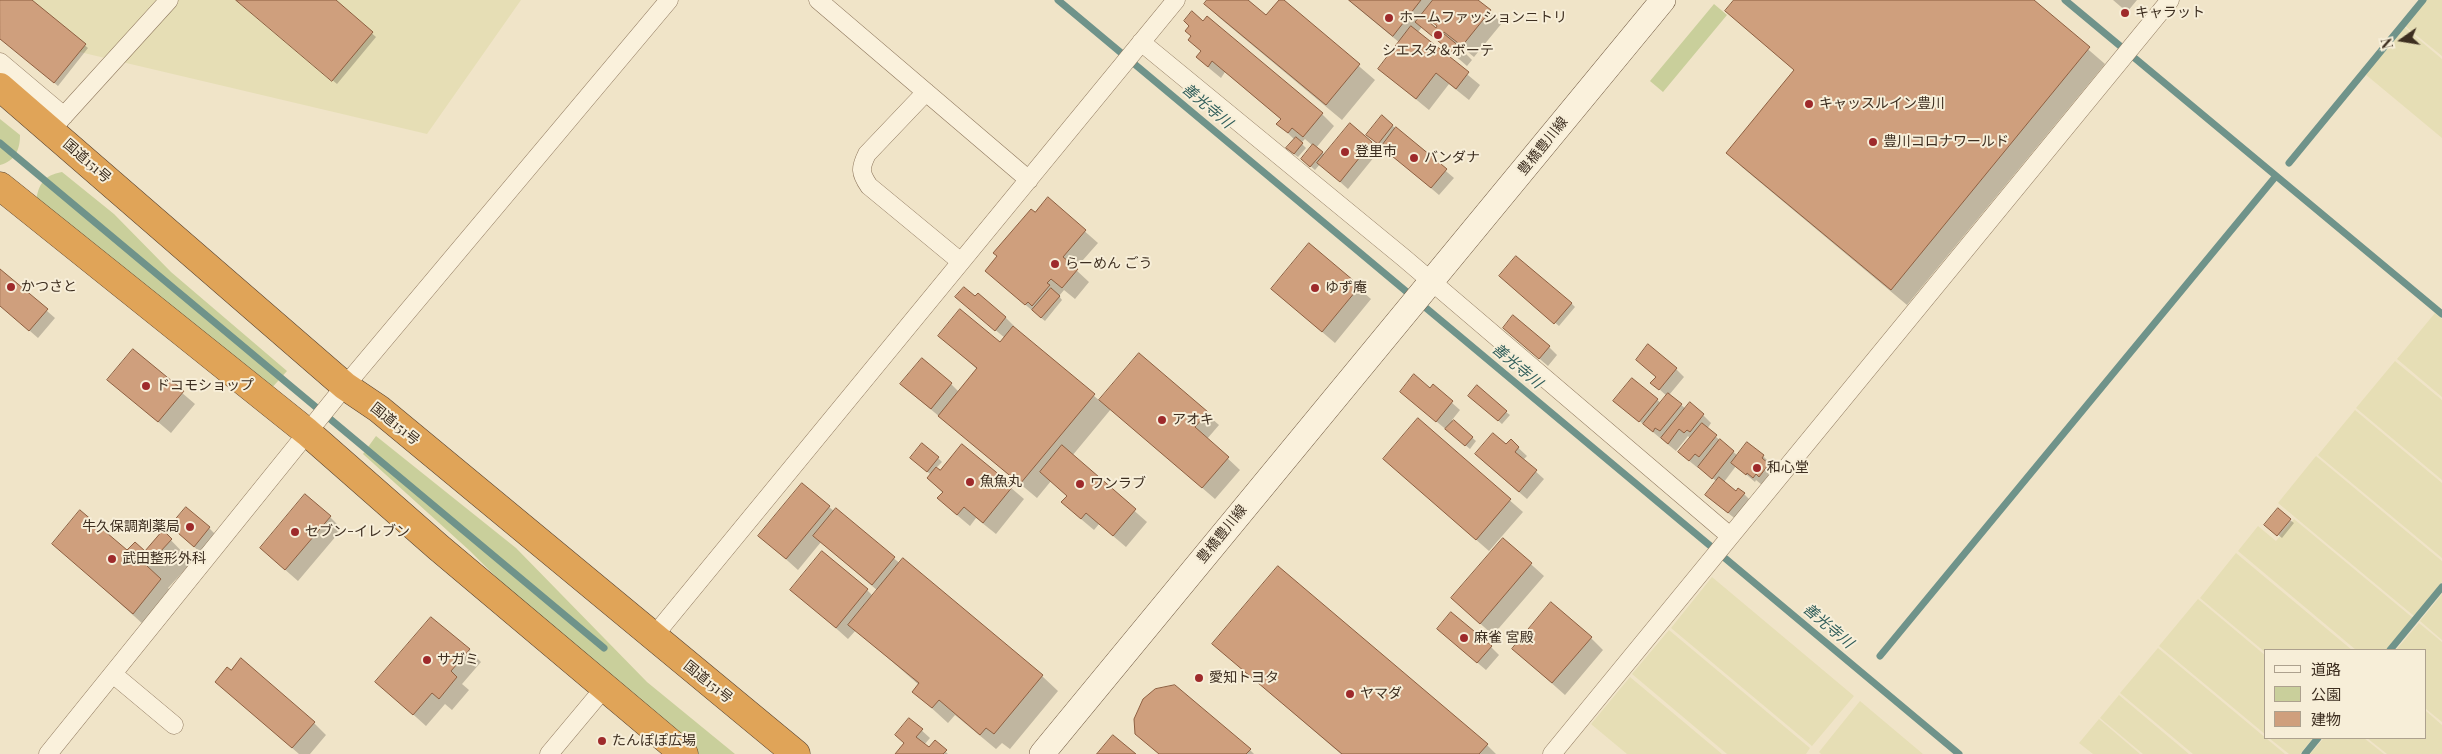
<!DOCTYPE html>
<html>
<head>
<meta charset="utf-8">
<style>
	body { margin:0 }
	#map { position:relative; width:2442px; height:754px; overflow:hidden; background:#f0e4c8; font-family:"Playfair Display","Noto Sans JP",serif }
	canvas { display:block }
	.legend { position:absolute; left:2264px; top:649px; width:162px; height:90px; box-sizing:border-box; background:#f7eed8; border:1px solid #ada18e; margin:0; padding:6px 9px; list-style:none; font-size:15px; color:#3d2e20 }
	.legend li { display:flex; align-items:center; gap:10px; height:25px }
	.legend b { width:25px; border:1px solid #ada18e }
	.north { position:absolute; left:2377px; top:15px; width:50px; height:50px; -webkit-text-stroke:4px #f7eed8; paint-order:stroke; rotate:257deg; font-size:14px; font-weight:700; line-height:20px; text-align:center; color:#3d2e20 }
	.north::after { content:''; display:block; margin:auto; width:18px; height:22px; background:#3d2e20; clip-path:polygon(50% 0,100% 100%,50% 72%,0 100%) }
</style>
</head>
<body>
<div id="map">
<canvas width="2442" height="754"></canvas>
<ul class="legend">
<li><b style="height:6px;background:#faf1dc"></b>道路</li>
<li><b style="height:14px;background:#c9cf9b"></b>公園</li>
<li><b style="height:14px;background:#cf9f7d"></b>建物</li>
</ul>
<div class="north">N</div>
</div>
<script>
const ctx = document.querySelector('canvas').getContext('2d');
ctx.lineJoin = 'round';
function fill(path, color) { ctx.fillStyle = color; ctx.fill(path, 'evenodd'); }
function stroke(path, color, width, dash) { ctx.strokeStyle = color; ctx.lineWidth = width; ctx.lineCap = dash ? 'butt' : 'round'; ctx.setLineDash(dash || []); ctx.stroke(path); }
function write(font, color, halo, rows, align = 'center') {
  ctx.font = font + ' "Playfair Display","Noto Sans JP",serif'; ctx.lineWidth = 4; ctx.setLineDash([]); ctx.textBaseline = 'middle'; ctx.strokeStyle = halo; ctx.fillStyle = color; for (const [text, x, y, turn = 0] of rows) {
    ctx.save(); ctx.translate(x, y); ctx.rotate((+turn || 0) * Math.PI / 180); ctx.textAlign = isNaN(turn) ? turn : align; if (halo) ctx.strokeText(text, 0, 0); ctx.fillText(text, 0, 0); ctx.restore();
  }
}
fill(new Path2D(`
	M0,0H521L427,134L50,45Z
	M2426,0H2442V56L2405,26Z
	M2404,27L2442,59V138L2365,74Z
	M2435,313L2442,319V397L2397,359Z
	M2395,361L2442,400V480L2356,408Z
	M2355,410L2442,483V558L2318,455Z
	M2316,456L2442,561V582L2414,616L2278,503Z
	M2294,519L2413,618L2386,650H2356L2238,551L2258,526L2276,541Z
	M2236,553L2352,650H2266V653L2200,598Z
	M1712,577L1854,696L1812,746L1671,628Z
	M2442,594V640L2420,621Z
	M2198,599L2266,656V735L2159,646Z
	M2419,623L2442,642V722L2426,709V650H2396Z
	M1669,630L1810,748L1806,754H1727L1632,674Z
	M2158,648L2285,754H2193L2120,693Z
	M1630,677L1722,754H1627L1591,724Z
	M2119,695L2189,754H2143L2100,718Z
	M1860,701L1923,754H1821L1819,752Z
	M2426,711L2442,725V754H2387L2367,738H2426Z
	M2099,719L2140,754H2093L2079,743Z
	M2269,738H2313L2300,754H2289Z
	M2324,738H2364L2384,754H2310Z`), '#e6deb5');
fill(new Path2D(`
	M1714,4L1727,15L1663,92L1650,81Z
	M0,119L20,135C20,150 15,161 0,165Z
	M62,172L114,214L171,272L287,371L269,391L36,202C38,185 44,175 62,172Z
	M376,436L516,548L647,682L735,754H698L562,643L470,551L363,454Z`), '#c9cf9b');
fill(new Path2D(`
	M0,0H30L88,48L58,86L0,38Z
	M237,0H334L376,37L337,84Z
	M1208,0H1246L1267,17L1282,0L1375,80L1342,120L1221,19L1205,4Z
	M1348,0H1476L1502,23L1474,57L1457,43L1456,44L1472,60L1467,66L1422,27L1417,33L1480,85L1469,100L1449,84L1429,110L1379,69L1400,43ZM1428,18L1438,27L1436,29L1426,21Z
	M1736,0H2031L2105,64L1907,305L1743,168L1728,153L1795,71L1726,11Z
	M2113,0H2137L2127,12Z
	M1190,40L1322,114L1334,126L1316,148L1325,155L1371,143L1379,151L1348,189L1320,164L1315,170L1302,159L1313,146L1305,139L1301,143L1306,148L1298,157L1291,152L1295,140L1278,124L1282,120L1225,72L1221,78L1210,69L1198,57L1202,52Z
	M1382,117L1454,178L1439,195L1372,138Z
	M1048,199L1098,243L1075,269L1089,282L1075,299L1064,290L1059,296L1062,300L1045,321L999,283L1035,214Z
	M1310,245L1371,299L1335,343L1272,289Z
	M0,270L55,318L38,338L0,305Z
	M1504,280L1571,303L1575,307L1559,326Z
	M978,294L1006,318L1014,326L1012,327L1100,401L1139,355L1219,425L1207,439L1240,470L1215,499L1111,409L1072,456L1147,522L1126,547L1099,524L1094,530L1075,514L1068,496L1051,481L1037,498L910,392L951,384L959,392L978,370L940,336L1000,343L1005,338L965,305Z
	M1513,336L1549,347L1557,355L1548,366Z
	M133,351L195,404L171,433L109,380Z
	M1638,360L1676,369L1684,377L1669,395L1686,409L1703,415L1711,423L1707,429L1738,456H1763L1771,464L1769,466L1776,473L1762,485L1756,480L1755,482L1736,466L1724,482L1736,493L1744,494L1752,502L1737,520L1715,503L1717,482L1699,466L1698,468L1688,460L1691,439L1688,436L1676,451L1615,401L1632,380L1661,403L1667,396L1652,383L1657,377Z
	M1433,386L1460,410L1452,420L1476,441L1470,449L1410,400Z
	M1474,399L1506,412L1510,415L1502,424Z
	M1418,420L1523,512L1489,551L1384,459Z
	M1511,441L1527,456L1523,460L1544,479L1527,499L1484,462Z
	M962,446L1024,499L996,534L976,518L970,526L951,510L939,498L943,493L928,478L931,475L915,461L938,458L942,462L936,468L940,472Z
	M829,507L1042,676L1058,691L1010,749L1002,743L996,749L955,715L948,723L914,692L919,685L856,630L848,639L792,589L867,590L873,596L878,591L821,542L798,570L760,536Z
	M330,517L342,529L298,581L274,560Z
	M2290,520L2294,523L2282,538L2270,528Z
	M171,526L209,528L217,536L202,554Z
	M163,532L192,562L168,588L182,602L154,634L53,543L145,553Z
	M1503,539L1544,576L1493,635L1465,610Z
	M1447,637L1491,647L1499,655L1486,670Z
	M1591,638L1603,650L1565,695L1513,649Z
	M1213,644L1487,745L1496,754H1341Z
	M469,650L481,662L462,684L469,690L452,710L445,704L426,726L377,682Z
	M231,672L314,723L326,735L310,754H299L216,682Z
	M909,719L930,738L924,745L929,749L935,742L948,754H896L905,743Z
	M1136,733L1250,750L1254,754H1159Z`), '#0003');
stroke(new Path2D(`
	M1058,0L1959,754
	M2065,0L2442,314
	M0,143L604,648
	M2289,163L2423,0
	M2390,650L2442,587
	M1880,656L2276,176
	M2305,754L2318,738`), '#6f938a', 7);
const building = new Path2D(`
	M0,0H32L86,44L54,83L0,39Z
	M236,0H336L373,32L332,81Z
	M1207,0H1248L1266,15L1279,0H1284L1360,64L1326,105L1204,4Z
	M1349,0H1421L1393,36Z
	M1433,0H1478L1491,10L1462,46L1444,32L1443,33L1460,47L1455,55L1415,22L1421,15L1436,28L1437,26L1422,14Z
	M1734,0H2034L2090,47L1891,290L1726,153L1794,70L1725,11Z
	M1192,11L1203,21L1207,16L1323,113L1303,137L1292,128L1288,133L1276,124L1281,119L1212,61L1208,67L1196,57L1201,51L1188,40L1191,36L1185,31L1189,26L1184,21Z
	M1411,26L1469,72L1456,89L1436,73L1416,99L1378,69Z
	M1382,115L1393,125L1378,144L1366,135Z
	M1350,123L1372,142L1340,182L1317,163Z
	M1396,127L1447,169L1431,188L1381,147Z
	M1296,137L1303,143L1294,154L1286,148Z
	M1313,144L1323,152L1310,167L1301,159Z
	M1048,197L1086,230L1063,257L1078,269L1062,288L1051,279L1047,283L1050,285L1032,306L1028,302L1025,305L985,271L997,256L993,253L1031,209L1035,212Z
	M1309,243L1360,286L1322,332L1271,289Z
	M1516,256L1572,303L1554,324L1499,276Z
	M0,269L48,309L29,331L0,306Z
	M964,287L975,296L978,293L1006,317L995,331L955,297Z
	M1051,288L1060,296L1041,318L1032,310Z
	M960,309L1000,342L1013,326L1095,394L1020,484L938,416L977,368L938,336Z
	M1513,315L1550,346L1539,359L1503,328Z
	M1648,344L1677,368L1659,390L1650,383L1656,377L1636,360Z
	M133,349L184,391L158,422L107,380Z
	M1139,353L1208,412L1195,427L1229,457L1202,488L1099,400Z
	M922,358L952,383L931,409L900,384Z
	M1414,374L1430,388L1433,384L1453,401L1436,422L1400,392Z
	M1632,378L1658,399L1639,422L1613,401Z
	M1477,385L1507,411L1498,421L1468,396Z
	M1668,393L1682,404L1660,431L1655,428L1653,432L1643,424Z
	M1690,402L1704,414L1690,432L1687,430L1684,433L1679,429L1668,444L1661,438Z
	M1418,418L1511,499L1476,540L1383,459Z
	M1454,420L1473,437L1465,446L1445,429Z
	M1702,423L1717,435L1699,457L1695,454L1689,461L1678,452Z
	M1493,433L1506,444L1511,439L1519,447L1515,452L1537,470L1519,492L1475,454Z
	M1720,439L1734,451L1712,479L1698,467Z
	M1747,442L1764,455L1762,458L1769,464L1759,477L1756,474L1753,478L1747,473L1746,475L1731,463Z
	M922,443L939,457L927,472L910,458Z
	M962,444L1013,486L983,523L964,507L957,515L937,498L943,492L927,478L936,467L940,470Z
	M1062,445L1136,509L1113,536L1086,513L1081,519L1061,502L1067,496L1040,472Z
	M1719,477L1736,491L1738,488L1745,493L1728,513L1705,495Z
	M802,483L830,506L786,559L758,536Z
	M305,494L331,516L285,570L260,548Z
	M186,507L210,527L194,547L170,526Z
	M836,508L895,557L872,585L813,536Z
	M2278,508L2291,519L2277,536L2264,525Z
	M80,510L127,550L135,542L145,551L163,530L172,539L147,566L161,579L133,614L52,544Z
	M1503,538L1532,563L1480,624L1451,598Z
	M822,551L868,589L836,628L790,590Z
	M903,558L1043,675L994,734L986,728L980,735L939,700L932,708L912,692L919,683L848,625Z
	M1278,566L1488,744L1479,754H1342L1212,644Z
	M1551,602L1592,637L1552,683L1512,649Z
	M1451,612L1492,646L1477,663L1437,629Z
	M431,617L470,649L451,671L457,677L439,699L432,693L413,715L375,682Z
	M241,658L315,722L292,748L215,682L227,667L231,670Z
	M1175,685L1251,749L1246,754H1159L1135,734L1134,719L1143,699L1155,689Z
	M909,718L923,729L916,737L929,747L935,740L947,750L943,754H895L904,743L895,735Z
	M1113,735L1136,754H1097Z`);
fill(building, '#cf9f7d');
stroke(building, '#8d5f41', 1);
const street = new Path2D(`
	M818,0L1029,180
	M1141,42L1404,258L1730,536
	M0,62L64,116
	M926,92L867,154C860,168 860,173 869,186L961,262
	M51,130L169,0
	M653,637L1176,0
	M113,674L174,725
	M48,754L345,386L669,0
	M549,754L605,687
	M1552,754L2170,0`);
const secondary = new Path2D(`
	M1042,754L1663,0`);
const highway = new Path2D(`
	M0,87L345,386L379,409L796,754
	M0,186L307,432L438,547L684,754`);
stroke(street, '#8d765c', 19);
stroke(secondary, '#6f573f', 26);
stroke(highway, '#5b4430', 29);
stroke(street, '#faf1dc', 18);
stroke(secondary, '#faf1dc', 25);
stroke(highway, '#e0a458', 28);
for (const [x, y, r, color] of [
	[2125,13,5,"#9e2a2b"],
	[1389,18,5,"#9e2a2b"],
	[1438,35,5,"#9e2a2b"],
	[1809,104,5,"#9e2a2b"],
	[1873,142,5,"#9e2a2b"],
	[1345,152,5,"#9e2a2b"],
	[1414,158,5,"#9e2a2b"],
	[1055,264,5,"#9e2a2b"],
	[11,287,5,"#9e2a2b"],
	[1315,288,5,"#9e2a2b"],
	[146,386,5,"#9e2a2b"],
	[1162,420,5,"#9e2a2b"],
	[1757,468,5,"#9e2a2b"],
	[970,482,5,"#9e2a2b"],
	[1080,484,5,"#9e2a2b"],
	[190,527,5,"#9e2a2b"],
	[295,532,5,"#9e2a2b"],
	[112,559,5,"#9e2a2b"],
	[1464,638,5,"#9e2a2b"],
	[427,660,5,"#9e2a2b"],
	[1199,678,5,"#9e2a2b"],
	[1350,694,5,"#9e2a2b"],
	[602,741,5,"#9e2a2b"]
]) { const dot = new Path2D(); dot.arc(x, y, r, 0, 2 * Math.PI); ctx.fillStyle = color; ctx.fill(dot); stroke(dot, '#f7eed8', 2); }
write('14px', '#3d2e20', '#f7eed8', [
	["キャラット",2135,13],
	["ホームファッションニトリ",1399,18],
	["シエスタ＆ボーテ",1438,51,"center"],
	["キャッスルイン豊川",1819,104],
	["豊川コロナワールド",1883,142],
	["登里市",1355,152],
	["バンダナ",1424,158],
	["らーめん ごう",1065,264],
	["かつさと",21,287],
	["ゆず庵",1325,288],
	["ドコモショップ",156,386],
	["アオキ",1172,420],
	["和心堂",1767,468],
	["魚魚丸",980,482],
	["ワンラブ",1090,484],
	["牛久保調剤薬局",180,527,"right"],
	["セブン-イレブン",305,532],
	["武田整形外科",122,559],
	["麻雀 宮殿",1474,638],
	["サガミ",437,660],
	["愛知トヨタ",1209,678],
	["ヤマダ",1360,694],
	["たんぽぽ広場",612,741]
], 'left');
write('14px', '#3d2e20', '#f7eed8', [
	["豊橋豊川線",1543,146,-51],
	["国道151号",87,161,41],
	["国道151号",395,424,39],
	["豊橋豊川線",1222,534,-51],
	["国道151号",708,682,39]
]);
write('italic 15px', '#2f5d5a', '#f7eed8', [
	["善光寺川",1207,106,40],
	["善光寺川",1517,366,40],
	["善光寺川",1828,626,40]
]);
</script>
</body>
</html>
